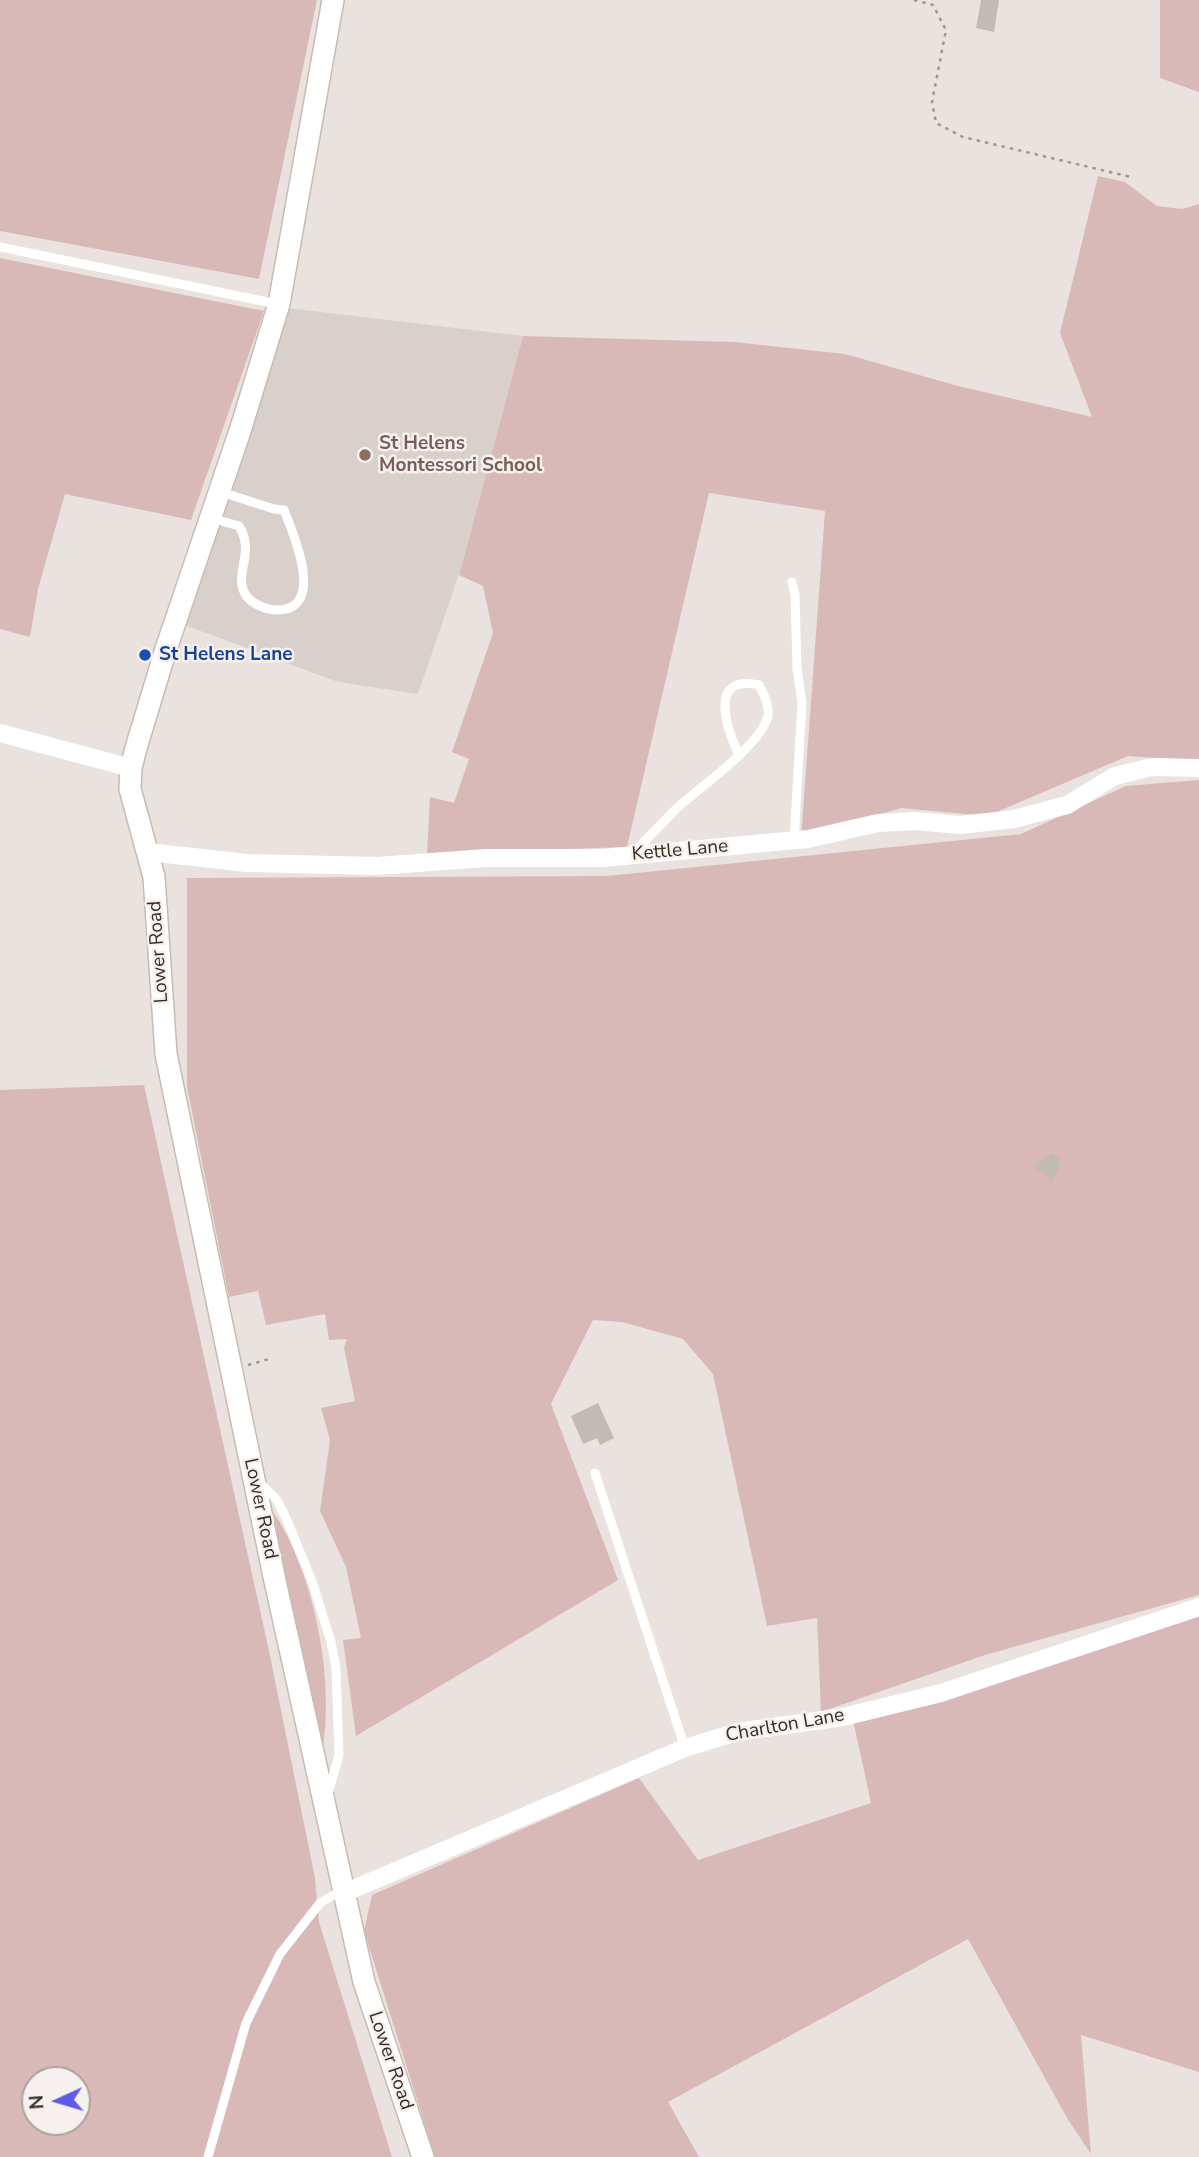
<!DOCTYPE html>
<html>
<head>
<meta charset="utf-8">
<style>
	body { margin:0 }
	#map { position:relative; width:1199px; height:2157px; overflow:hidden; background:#e9e2de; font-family:"Nunito Sans",sans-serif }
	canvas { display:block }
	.north { position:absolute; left:21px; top:2066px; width:70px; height:70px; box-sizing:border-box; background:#f6f0ee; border:2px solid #aaa29c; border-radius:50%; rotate:266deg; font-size:19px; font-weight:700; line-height:28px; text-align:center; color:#372c21 }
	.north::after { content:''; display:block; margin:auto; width:24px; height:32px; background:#5f5bea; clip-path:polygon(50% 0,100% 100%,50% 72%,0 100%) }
</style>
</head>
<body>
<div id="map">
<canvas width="1199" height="2157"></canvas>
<div class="north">N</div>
</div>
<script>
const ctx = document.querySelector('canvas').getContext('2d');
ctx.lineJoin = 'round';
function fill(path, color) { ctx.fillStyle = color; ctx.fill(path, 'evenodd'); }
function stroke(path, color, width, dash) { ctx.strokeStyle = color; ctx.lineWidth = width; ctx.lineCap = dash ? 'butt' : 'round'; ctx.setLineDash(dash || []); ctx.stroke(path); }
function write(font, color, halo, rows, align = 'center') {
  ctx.font = font + ' "Nunito Sans",sans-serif'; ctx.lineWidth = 5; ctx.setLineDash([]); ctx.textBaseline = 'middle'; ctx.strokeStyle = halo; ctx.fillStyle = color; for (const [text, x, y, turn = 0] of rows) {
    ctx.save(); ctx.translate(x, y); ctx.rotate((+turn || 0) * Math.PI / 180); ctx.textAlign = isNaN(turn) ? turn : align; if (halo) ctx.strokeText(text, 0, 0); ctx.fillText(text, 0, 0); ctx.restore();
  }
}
fill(new Path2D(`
	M287,308L523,336L459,574L418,694L338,682L182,624Z`), '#d9d0cc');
fill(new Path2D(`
	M0,0H317L259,279L0,231Z
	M1160,0H1199V92L1160,78Z
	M1098,176L1125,182L1157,206L1182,209L1199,204V761L1128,756L987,816L901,808L801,838L825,511L709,493L627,847L427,854L430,797L454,803L469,759L452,752L493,633L483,586L459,575L523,336L734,342L845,354L958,386L1092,417L1060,333Z
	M0,258L264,311L191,520L65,494L38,589L30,637L0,629Z
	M1199,780V1595L985,1655L821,1712L817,1618L767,1626L713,1374L683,1339L622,1322L593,1320L551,1404L618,1580L356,1736L343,1640L361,1638L346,1567L320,1511L330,1440L321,1408L355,1401L344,1348L347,1339L329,1340L325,1314L266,1325L258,1291L229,1297L187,1087V878L607,876L1021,834L1126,786Z
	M144,1085L269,1651L315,1878L319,1922L392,2157H0V1090ZM35,2080H77V2122H35Z
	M269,1506C314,1567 337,1684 321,1758Z
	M1199,1615V2072L1081,2035L1091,2154L1067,2118L968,1939L668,2102L699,2157H435L364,1931L372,1895L639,1778L698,1860L871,1803L853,1720Z`), '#d9b9b8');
fill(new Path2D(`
	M981,0H999L994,32L976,28Z
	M1053,1153L1059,1159V1169L1052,1181L1033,1166Z
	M598,1403L614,1438L600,1445L597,1438L583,1444L571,1416Z`), '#c3bab4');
const secondary = new Path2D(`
	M333,0L279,304L240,431L166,649L136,748L131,768L130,789L154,877L166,1054L275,1581L364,1982L423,2157`);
stroke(secondary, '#c8bbb2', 24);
stroke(new Path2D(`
	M914,0L933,5L946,30L932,102L936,123L963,137L1131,177
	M248,1365L269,1359`), '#ab9480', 2.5, [3.5, 5]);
stroke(new Path2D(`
	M0,247L277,304
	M211,518L239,526C257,554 230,577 248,598C255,605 267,610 277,610C327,610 293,533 284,510L274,509L221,492
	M792,582L795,595L797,668L802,703L794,841
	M634,852C648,838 662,823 676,809C699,788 761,745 768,716C770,706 764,694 759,685C707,674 727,729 739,755
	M595,1473L685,1748
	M259,1482L277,1500L286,1518L312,1581L331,1642L336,1668L339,1755L328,1794
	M208,2157L246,2023L280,1954L320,1903L342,1890`), '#fff', 9);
stroke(new Path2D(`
	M0,733L131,768
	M148,852L247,863L377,866L486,858H603L808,839L878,823L916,821L960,825L1014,819L1067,805L1115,776L1152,767L1199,768
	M344,1893L685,1748L737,1732L843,1717L941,1693L1199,1607`), '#fff', 18);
stroke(secondary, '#fff', 21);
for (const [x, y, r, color] of [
	[365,455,7,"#8d6e63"],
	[145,655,7,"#1a4fb4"]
]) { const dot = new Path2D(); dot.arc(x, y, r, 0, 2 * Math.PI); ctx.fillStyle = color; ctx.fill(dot); stroke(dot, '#f6f0ee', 2.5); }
write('bold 19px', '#785e54', '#f6f0ee', [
	["St Helens",379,444],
	["Montessori School",379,466]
], 'left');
write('bold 19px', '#164399', '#f6f0ee', [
	["St Helens Lane",159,655]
], 'left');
write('19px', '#372c21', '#f6f0ee', [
	["Kettle Lane",680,851,-5],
	["Lower Road",159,952,-94],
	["Lower Road",260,1509,78],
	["Charlton Lane",785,1726,-10],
	["Lower Road",390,2061,71]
]);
</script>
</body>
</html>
